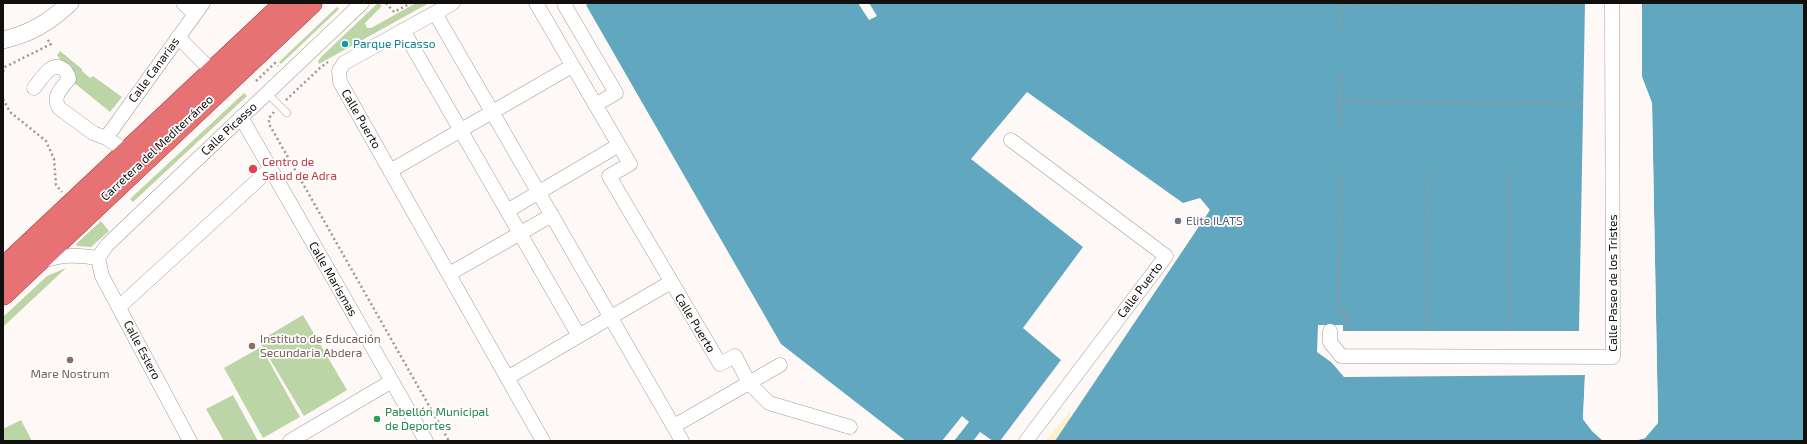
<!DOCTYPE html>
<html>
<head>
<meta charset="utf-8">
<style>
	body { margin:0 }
	#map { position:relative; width:1807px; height:444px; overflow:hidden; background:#fef9f6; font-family:"Exo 2",sans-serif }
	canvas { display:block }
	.frame { position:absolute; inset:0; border:4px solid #12100f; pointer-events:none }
</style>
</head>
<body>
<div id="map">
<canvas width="1807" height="444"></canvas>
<div class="frame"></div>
</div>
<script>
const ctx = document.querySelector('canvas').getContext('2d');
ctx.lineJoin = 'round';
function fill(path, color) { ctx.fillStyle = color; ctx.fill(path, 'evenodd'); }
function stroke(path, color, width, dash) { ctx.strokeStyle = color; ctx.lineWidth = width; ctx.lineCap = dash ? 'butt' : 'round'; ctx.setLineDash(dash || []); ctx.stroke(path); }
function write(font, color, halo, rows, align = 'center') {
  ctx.font = font + ' "Exo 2",sans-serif'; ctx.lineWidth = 3.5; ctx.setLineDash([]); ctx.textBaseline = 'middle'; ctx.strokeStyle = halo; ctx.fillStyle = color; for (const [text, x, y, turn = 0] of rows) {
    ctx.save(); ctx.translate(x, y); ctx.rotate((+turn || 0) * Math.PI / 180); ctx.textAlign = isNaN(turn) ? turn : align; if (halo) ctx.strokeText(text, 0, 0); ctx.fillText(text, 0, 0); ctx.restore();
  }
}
fill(new Path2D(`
	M378,3L382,6L365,23L367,28H371L416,3H429L319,64L318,61L322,56Z
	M337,7L339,9L281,64L279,62Z
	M60,51L82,69V71L90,78L93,76L122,97L110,112L72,81V77L57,55Z
	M244,93L247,96L133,202L130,199Z
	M101,221L109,231L91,247L77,246L76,244Z
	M66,268L3,327V317L47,276Z
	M303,315L347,390L304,416L259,341Z
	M261,347L300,417L263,438L224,368Z
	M233,395L258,441H224L206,409Z
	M21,420L32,441H3V429Z`), '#bcd5a6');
fill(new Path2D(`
	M1071,411L1068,441H1045Z`), '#fbf1cb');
fill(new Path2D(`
	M589,3H1585L1579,331H1343V325H1318L1317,352L1342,370L1585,375L1583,419L1592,431L1603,441H1055L1210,210L1200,198L1183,203L1027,92L971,159L1083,247L1023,328L1061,360L1000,441H993L980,432L973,441H954L969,422L962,416L942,441H906L781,344L586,5Z
	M1642,3H1804V441H1634L1645,438L1658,422L1652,103L1642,77Z`), '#62a7c0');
fill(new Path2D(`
	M858,3H869L877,16L869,20Z
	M1640,3H1642V77L1652,103L1658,423L1645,438L1632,441L1644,436L1656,422L1650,103L1640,77Z
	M1332,363H1335L1343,368L1586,373L1587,375L1585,418L1593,429L1605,441L1592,431L1583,419L1585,375L1344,377Z`), '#fef9f6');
const service = new Path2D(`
	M272,98L287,113`);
const minor = new Path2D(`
	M183,3L195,14
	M453,3L344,63L339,71L340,82L543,441
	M536,3L630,164L609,176L720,364L735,356L749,383L769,403L850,427
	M566,3L565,6L616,93L595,105
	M435,13L682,441
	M403,30L579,336
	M178,37L213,72
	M34,88C39,82 44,74 49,70C58,63 67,69 69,79C61,89 52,96 59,108L93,133L106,138L128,152
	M241,117L426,441
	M106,138L203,3
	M1011,140L1166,256L1026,441
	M390,171L572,66
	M507,211L619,145
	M98,258L107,245L362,3
	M98,258L102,276L190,441
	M41,262C61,254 77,255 98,258
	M449,274L552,215
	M119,307L270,169
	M1330,331V342L1341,356L1613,357L1612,3
	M507,378L671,282
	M674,426L780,365
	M290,441L392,381`);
const tertiary = new Path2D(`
	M3,40C32,33 48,23 70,3`);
const trunk = new Path2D(`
	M3,269L286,3
	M3,294L311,3`);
stroke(service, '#a09c99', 8);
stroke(minor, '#a09c99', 15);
stroke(tertiary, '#a09c99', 18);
stroke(trunk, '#973939', 23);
stroke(new Path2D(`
	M386,3L394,12L411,3
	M1340,4H1585
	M1340,29V3
	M3,72L5,67L51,44L47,39
	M256,81L275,63L278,66
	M3,99L10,112L46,141L54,159L56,185L62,192
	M286,100L321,67L328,62
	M1340,101L1583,103
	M274,112L269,118V124L449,441
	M1339,125L1340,74
	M1341,171L1338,312L1346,311L1347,331
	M1509,173V331
	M1427,331L1428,172`), '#9b9795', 2.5, [2, 3]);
stroke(service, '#fff', 7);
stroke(minor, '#fff', 14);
stroke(tertiary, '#fff', 17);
stroke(trunk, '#e67273', 22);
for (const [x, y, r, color] of [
	[345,44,4,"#0f9aa8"],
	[253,169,5,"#e0444e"],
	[1178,221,4,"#6b7280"],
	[252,346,4,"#8d6e63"],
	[70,360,4,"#8d6e63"],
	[377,419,4,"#2e9e5b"]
]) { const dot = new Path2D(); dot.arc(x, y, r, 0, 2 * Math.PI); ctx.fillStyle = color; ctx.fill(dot); stroke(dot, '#fff', 1.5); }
write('12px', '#0d838f', '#fff', [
	["Parque Picasso",353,44]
], 'left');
write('12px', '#12100f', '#fff', [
	["Calle Canarias",154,70,-54],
	["Calle Puerto",361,119,60],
	["Calle Picasso",229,129,-43],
	["Carretera del Mediterráneo",157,148,-43],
	["Calle Marismas",333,279,60],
	["Calle Paseo de los Tristes",1613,283,-90],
	["Calle Puerto",1140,290,-53],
	["Calle Puerto",695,323,59],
	["Calle Estero",142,350,62]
]);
write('12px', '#be3a42', '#fff', [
	["Centro de",262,162],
	["Salud de Adra",262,176]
], 'left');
write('12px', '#5b616d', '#fff', [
	["Elite ILATS",1186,221]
], 'left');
write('12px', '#785e54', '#fff', [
	["Instituto de Educación",260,339],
	["Secundaria Abdera",260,353],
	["Mare Nostrum",70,374,"center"]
], 'left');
write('12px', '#27864d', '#fff', [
	["Pabellón Municipal",385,412],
	["de Deportes",385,426]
], 'left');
</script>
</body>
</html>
